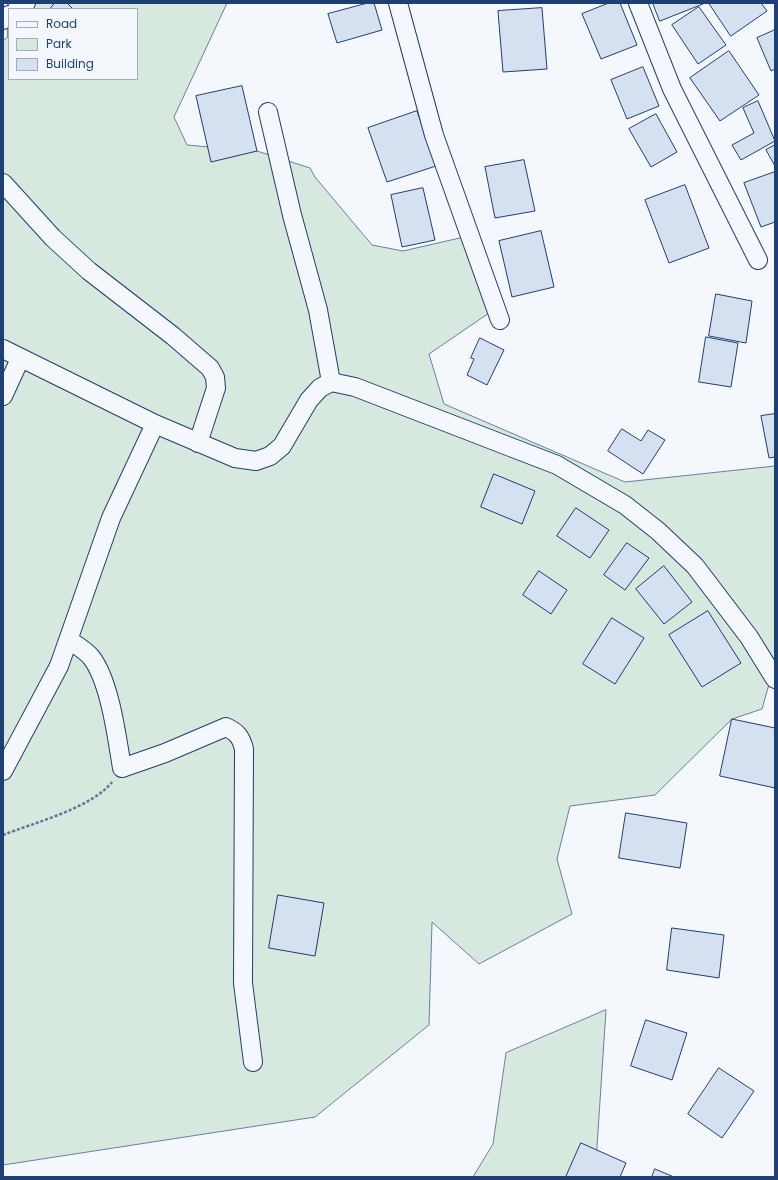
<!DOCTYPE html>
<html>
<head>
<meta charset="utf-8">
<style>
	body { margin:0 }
	#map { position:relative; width:778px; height:1180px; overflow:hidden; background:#f4f7fb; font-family:Poppins,sans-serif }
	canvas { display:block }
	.frame { position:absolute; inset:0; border:4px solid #1d3f73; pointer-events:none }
	.legend { position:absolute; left:8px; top:8px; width:130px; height:72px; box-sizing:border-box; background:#f4f7fb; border:1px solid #9eadc5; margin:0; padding:5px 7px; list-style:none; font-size:12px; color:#1d3f73 }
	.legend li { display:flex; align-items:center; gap:8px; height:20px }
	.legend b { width:20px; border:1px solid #9eadc5 }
</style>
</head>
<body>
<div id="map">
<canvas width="778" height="1180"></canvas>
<div class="frame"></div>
<ul class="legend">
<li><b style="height:5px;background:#f4f7fb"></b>Road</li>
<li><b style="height:11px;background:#d7e8df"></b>Park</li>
<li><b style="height:11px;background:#d5e0f0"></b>Building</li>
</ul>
</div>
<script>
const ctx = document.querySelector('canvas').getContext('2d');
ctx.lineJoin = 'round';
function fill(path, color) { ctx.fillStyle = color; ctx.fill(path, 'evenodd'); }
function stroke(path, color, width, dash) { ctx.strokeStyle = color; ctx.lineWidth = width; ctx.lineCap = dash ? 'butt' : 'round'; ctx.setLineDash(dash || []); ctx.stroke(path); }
const green = new Path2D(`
	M8,3H227L174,117L187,145L257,151L310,168L315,177L372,245L403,251L464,237L492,311L429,354L444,404L625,482L775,466V663L762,709L732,719L655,795L570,806L557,859L572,914L479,964L432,922L429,1025L315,1117L3,1165V40L7,38ZM9,9H137V79H9Z
	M606,1010L595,1177H473L493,1144L506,1053Z`);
fill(green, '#d7e8df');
stroke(green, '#687fa3', 1);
const building = new Path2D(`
	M55,3H67L73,9H50Z
	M368,3H374L382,30L337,43L328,14Z
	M609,3H620L637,45L601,59L582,14Z
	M653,3H702L703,4L660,21Z
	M709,3H761L767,11L731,36Z
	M699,7L726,45L698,64L672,25Z
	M542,8L547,69L503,72L498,11Z
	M775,30V69L771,71L757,38Z
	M729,51L759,95L720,121L690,78Z
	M643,67L659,106L627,119L611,80Z
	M242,86L257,151L211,162L196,96Z
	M758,101L775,141L741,160L732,145L754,133L743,108Z
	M417,111L436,166L387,182L368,128Z
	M656,114L677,152L651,167L629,129Z
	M775,145V166L766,150Z
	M524,160L535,211L495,218L485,167Z
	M775,172V222L761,227L744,183Z
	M685,185L709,248L669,263L645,200Z
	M423,188L435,240L402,247L391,195Z
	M541,231L554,287L512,297L499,241Z
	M716,294L752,301L746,343L709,336Z
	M706,337L738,343L731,387L699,382Z
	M480,338L504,350L487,385L467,375L474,359L471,358Z
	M775,414V457L769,458L761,416Z
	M622,429L641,441L648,430L665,440L643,474L608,451Z
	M494,474L535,491L522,524L481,507Z
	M576,508L609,530L590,558L557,536Z
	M627,543L649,558L625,590L604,575Z
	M664,566L692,602L664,624L636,589Z
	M539,571L567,590L551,614L523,595Z
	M708,611L741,663L702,687L669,635Z
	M612,618L644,638L615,684L583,664Z
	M732,719L775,728V788L720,776Z
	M626,813L687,823L680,868L619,858Z
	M278,895L324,903L315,956L269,948Z
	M672,928L724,935L719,978L667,970Z
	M646,1020L687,1033L672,1080L631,1066Z
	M719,1068L754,1091L722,1138L688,1114Z
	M581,1143L626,1163L620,1177H566Z
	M655,1169L674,1177H652Z`);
fill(building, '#d5e0f0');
stroke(building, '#1d3f73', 1);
const minor = new Path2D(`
	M398,3L434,135L500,320
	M638,3L672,89L758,260
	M17,9L26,3
	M3,20L9,15
	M268,112L292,215L318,310L331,382
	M3,183L53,238L89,271L173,336L210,368L215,377L216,388L198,443
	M3,349L155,424L235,458L256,461L270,456L282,446L309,400L320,388L331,382L355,387L557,465L625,505L658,531L695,566L749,637L775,679
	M3,396L20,359
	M69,640C76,645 85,650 91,657C110,681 117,738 122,768L165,753L226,727C237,732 241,737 244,749L243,983L253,1062
	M3,771L59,666L111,518L155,424`);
stroke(minor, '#1d3f73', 20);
stroke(new Path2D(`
	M3,835C33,823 92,808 112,782`), '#5e769c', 2.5, [3, 2]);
stroke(minor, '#f4f7fb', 18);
</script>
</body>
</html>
